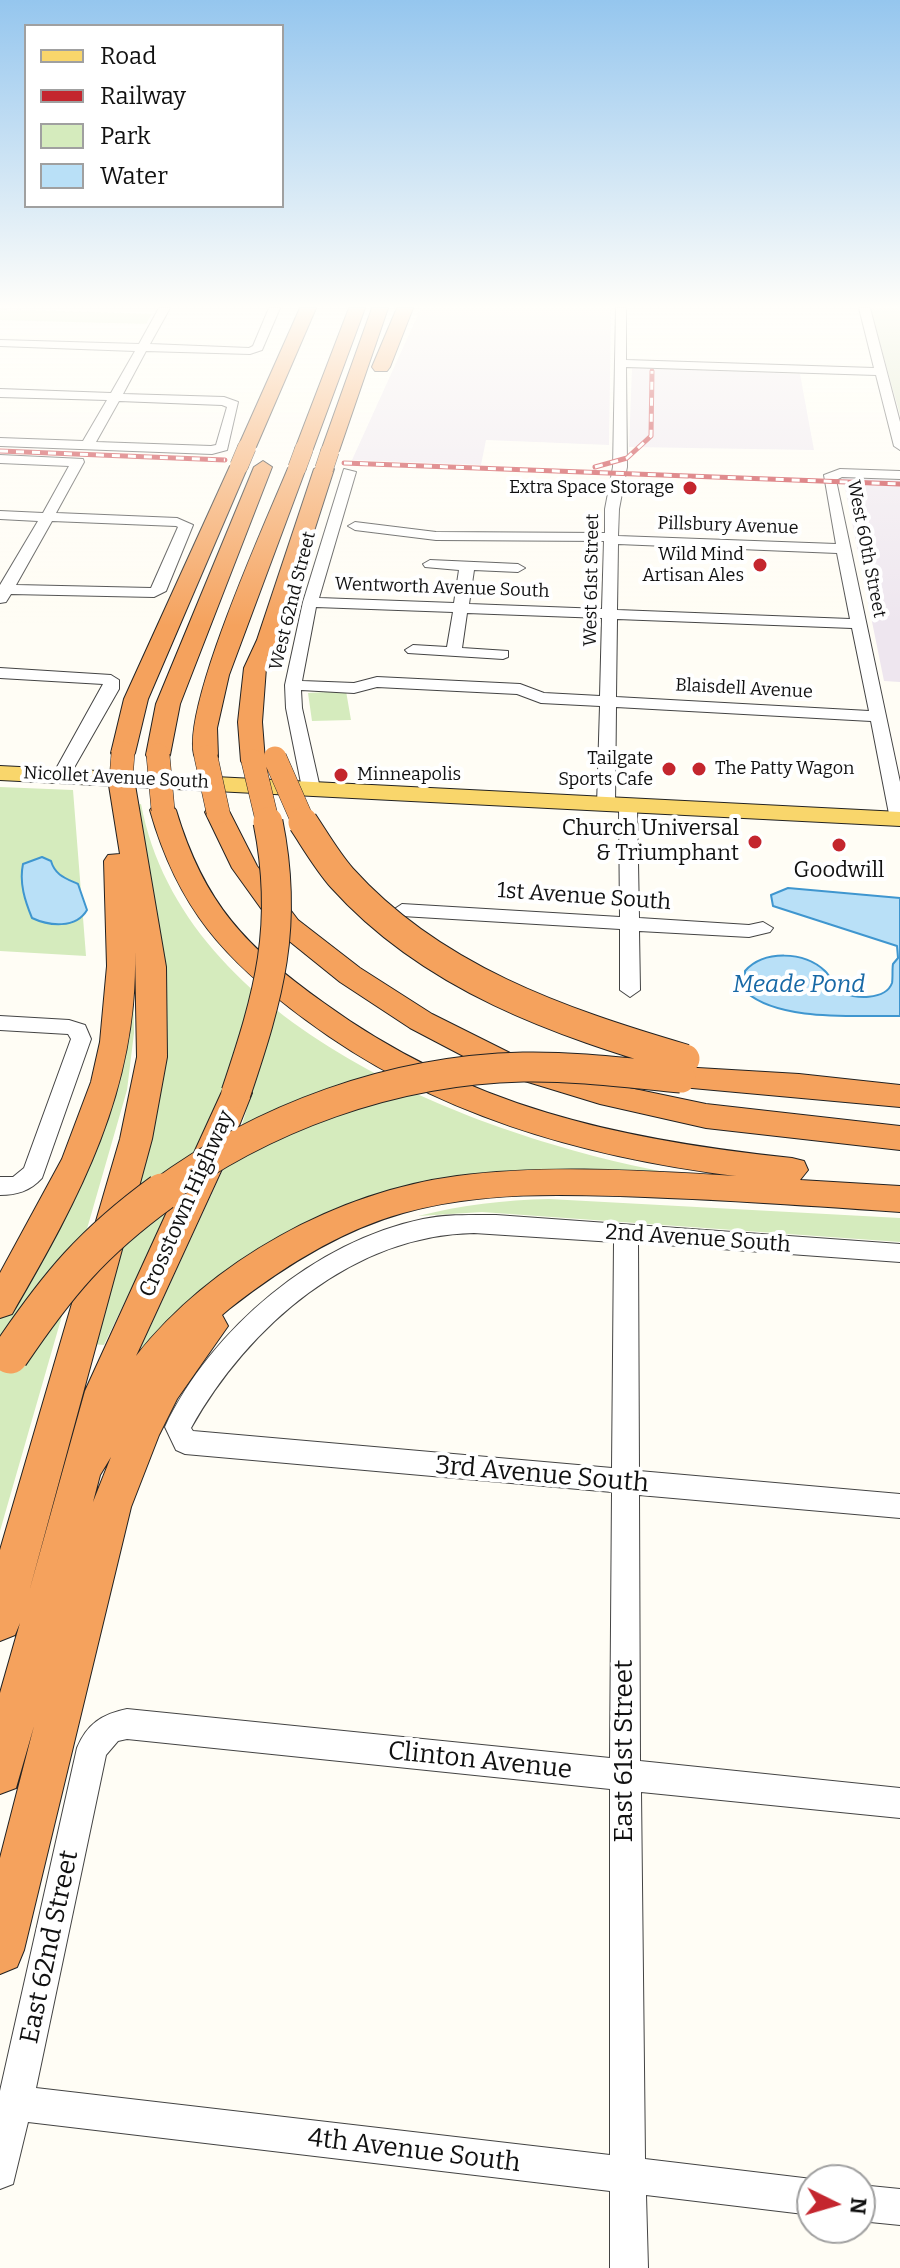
<!DOCTYPE html>
<html>
<head>
<meta charset="utf-8">
<style>
	body { margin:0 }
	#map { position:relative; width:900px; height:2268px; overflow:hidden; background:#fffdf5; font-family:Bitter,serif }
	canvas { display:block }
	.legend { position:absolute; left:24px; top:24px; width:260px; height:184px; box-sizing:border-box; background:#fff; border:2px solid #a0a0a0; margin:0; padding:10px 14px; list-style:none; font-size:24px; color:#111 }
	.legend li { display:flex; align-items:center; gap:16px; height:40px }
	.legend b { width:40px; border:2px solid #a0a0a0 }
	.north { position:absolute; left:796px; top:2164px; width:80px; height:80px; box-sizing:border-box; background:#fff; border:2px solid #a0a0a0; border-radius:50%; rotate:95deg; font-size:22px; font-weight:700; line-height:32px; text-align:center; color:#111 }
	.north::after { content:''; display:block; margin:auto; width:28px; height:36px; background:#c4262e; clip-path:polygon(50% 0,100% 100%,50% 72%,0 100%) }
</style>
</head>
<body>
<div id="map">
<canvas width="900" height="2268"></canvas>
<ul class="legend">
<li><b style="height:10px;background:#f9d66b"></b>Road</li>
<li><b style="height:10px;background:#c4262e"></b>Railway</li>
<li><b style="height:22px;background:#d5ebbd"></b>Park</li>
<li><b style="height:22px;background:#b9e0f7"></b>Water</li>
</ul>
<div class="north">N</div>
</div>
<script>
const ctx = document.querySelector('canvas').getContext('2d');
ctx.lineJoin = 'round';
function fill(path, color) { ctx.fillStyle = color; ctx.fill(path, 'evenodd'); }
function stroke(path, color, width, dash) { ctx.strokeStyle = color; ctx.lineWidth = width; ctx.lineCap = dash ? 'butt' : 'round'; ctx.setLineDash(dash || []); ctx.stroke(path); }
function write(font, color, halo, rows, align = 'center') {
  ctx.font = font + ' Bitter,serif'; ctx.lineWidth = 8; ctx.setLineDash([]); ctx.textBaseline = 'middle'; ctx.strokeStyle = halo; ctx.fillStyle = color; for (const [text, x, y, turn = 0] of rows) {
    ctx.save(); ctx.translate(x, y); ctx.rotate((+turn || 0) * Math.PI / 180); ctx.textAlign = isNaN(turn) ? turn : align; if (halo) ctx.strokeText(text, 0, 0); ctx.fillText(text, 0, 0); ctx.restore();
  }
}
fill(new Path2D(`
	M421,308H611L609,445L486,440L481,465L352,460Z
	M632,368L800,374L814,450L629,447Z
	M843,478L900,480V682L884,681Z`), '#eee6ef');
fill(new Path2D(`
	M0,309L152,314L146,324L0,320Z
	M346,691L351,720L312,721L308,693Z
	M0,787L73,790L86,956L0,951Z
	M141,804C183,1027 475,1136 670,1173L394,1191L135,1360L239,1135L250,1098L221,1093L204,1137L104,1345L92,1344L148,1127L133,806Z
	M133,972L134,1033L127,1090L0,1531V1317L48,1236Z
	M549,1199L900,1218V1242L482,1212L418,1216C462,1205 504,1200 549,1199Z`), '#d5ebbd');
fill(new Path2D(`
	M870,308H900V415Z`), '#d9e3c4');
const water = new Path2D(`
	M42,857L51,861C55,875 65,878 78,884L87,910C76,929 49,926 32,918C25,901 19,883 23,864Z
	M788,888L900,898V1016C857,1015 780,1022 746,992L745,971C764,950 804,951 825,971C831,977 834,986 841,991C853,1000 886,1000 892,983C893,977 892,969 893,964L898,958L897,946L773,906L771,895Z`);
fill(water, '#b9e0f7');
stroke(water, '#3f96cf', 2);
const minor = new Path2D(`
	M159,308H170L150,344L249,348L253,346L269,308H280L262,350L250,354L146,351L123,394L224,397L238,402L227,450L212,454L0,446V438L83,441L107,400L0,397V389L111,393L135,351L0,346V340L139,344ZM119,401L222,405L227,407L216,445L211,446L96,442Z
	M616,308H626V360L874,368L859,308H870L900,422V450L894,446L876,375L626,367L627,467L619,509L618,536L836,544L824,475L840,469L900,471V479L842,477L836,480L900,782V824L890,819L871,721L616,707L615,805L606,810L597,805L600,706L541,703L517,694L377,687L354,693L301,690L302,708L320,788L311,793L302,788L286,708L285,685L303,602L344,469L356,472L319,598L454,603L459,570L425,567L423,564L430,560L518,564L525,568L518,572L474,570L469,604L602,609L604,541L436,540L355,530L348,526L355,522L436,532L605,533V509L613,467ZM618,544L837,553L850,619L617,610ZM316,607L453,612L447,647L413,645L405,650L408,653L503,659L508,657V651L462,648L467,613L602,618L600,696L544,693L520,684L377,677L354,683L302,681ZM617,619L852,628L869,711L616,697Z
	M0,455L83,459L84,462L56,513L177,518L193,525L166,591L154,597L11,594L6,602L0,603V585L38,521L0,519V511L43,513L69,466L0,463ZM52,521L176,526L178,527L151,588L16,585Z
	M0,668L111,675L119,680V689L67,780H55L52,776L103,684L0,678Z
	M628,802L637,807L639,918L749,925L763,922L773,928L770,932L749,937L639,931L640,990L630,997L620,990V929L402,916L393,910L402,904L620,917L619,807Z
	M0,1016L69,1020L85,1025L91,1039L42,1178C30,1191 17,1195 0,1195V1177H13L24,1168L71,1039L68,1034L0,1030Z
	M496,1215L900,1244V1262L638,1243L639,1471L900,1494V1518L639,1495L640,1761L900,1788V1818L641,1792L645,2159L812,2179L815,2180H812V2215L646,2195L648,2268H610V2191L28,2122L13,2184L0,2189V2091L77,1748C87,1724 102,1714 127,1709L610,1758L612,1492L185,1454L176,1450L165,1427C211,1329 316,1241 423,1219C447,1214 472,1215 496,1215ZM474,1233L614,1242L612,1468L193,1431L191,1428C248,1326 353,1235 474,1233ZM127,1739L610,1789V2155L36,2088L106,1755L118,1741Z
	M860,2185L900,2189V2225L860,2221Z`);
const major = new Path2D(`
	M0,766L900,812V826L0,780Z`);
const highway = new Path2D(`
	M300,308H316L256,447L247,453L240,451L238,447Z
	M349,308H365L313,449L311,453H297L295,449Z
	M372,308H388L339,451L330,457L323,455L321,451Z
	M397,308H413L390,367L387,371H375L372,367Z
	M239,460L248,466L148,699L135,753L132,758H114L111,753L124,699L230,466Z
	M263,461L272,467L180,704L170,755L167,760H149L146,755L156,704L254,467Z
	M297,462L306,468L229,675L217,728L218,757L215,762H197C172,726 269,515 288,468Z
	M324,463L334,469L279,640L266,668L262,722L265,761L262,766H244L241,761L238,722L244,668L257,640L314,469Z
	M121,771L130,774L134,779L166,967L167,1057L152,1139L29,1592L85,1391L225,1085L236,1082L247,1085L252,1093L222,1169L136,1356C212,1260 337,1192 457,1176C549,1164 644,1171 736,1176C582,1157 432,1114 306,1020C225,960 178,909 150,810L154,805H172L176,810C204,904 246,947 324,1003C467,1107 620,1140 792,1158L804,1161L808,1170L800,1180L900,1186V1212C815,1206 730,1200 645,1197C565,1194 481,1191 403,1213C339,1231 281,1268 229,1309L222,1315L228,1326L177,1399L159,1435L131,1507L24,1950L17,1967L0,1974V1858L34,1726L16,1788L0,1794V1693L20,1623L15,1635L0,1641V1550L120,1139L137,1057L135,951C138,1090 80,1197 12,1314L0,1318V1273L62,1159L91,1082L100,1042L107,966L104,861L108,855L120,854L108,779L112,774ZM111,1457L93,1502L100,1475Z
	M218,804L227,807L257,866L298,920L360,968L432,1014L514,1055L601,1082L706,1104L900,1126V1150L706,1128L600,1104L492,1071L410,1028L340,982L278,932L232,868L205,812L209,807Z
	M681,1067L799,1074L900,1085V1107L670,1086L666,1078L670,1070Z`);
stroke(minor, '#444', 2);
stroke(major, '#222', 2);
stroke(highway, '#222', 2);
fill(minor, '#fff');
fill(major, '#f9d66b');
fill(highway, '#f5a25d');
const rail = new Path2D(`
	M0,451L225,460
	M344,463L900,484
	M595,467L627,458L651,436L652,371`);
stroke(rail, '#c4262e', 5);
stroke(rail, '#fff', 3, [8]);
const highwayBridgeFar3 = new Path2D(`
	M239,466L247,447
	M297,468L304,449
	M324,469L330,451`);
const highwayBridgeFar2 = new Path2D(`
	M158,755L163,810
	M206,757L218,812
	M275,758L304,824
	M253,761L268,824
	M121,779L123,753`);
const highwayBridgeFar1 = new Path2D(`
	M303,822C315,840 327,861 342,878C432,978 559,1022 685,1059
	M236,1093C269,995 289,926 268,822
	M159,1194C263,1117 393,1070 523,1067C576,1066 628,1073 681,1078`);
const highwayBridge = new Path2D(`
	M10,1355C58,1284 92,1243 162,1192`);
stroke(highwayBridgeFar3, '#222', 19, []);
stroke(highwayBridgeFar2, '#222', 24, []);
stroke(highwayBridgeFar1, '#222', 31, []);
stroke(highwayBridge, '#222', 39, []);
stroke(highwayBridgeFar3, '#f5a25d', 18);
stroke(highwayBridgeFar2, '#f5a25d', 23);
stroke(highwayBridgeFar1, '#f5a25d', 29);
stroke(highwayBridge, '#f5a25d', 37);
const sky = ctx.createLinearGradient(0, 0, 0, 626);
sky.addColorStop(0, '#95c6ee');
sky.addColorStop(0.49, '#fffefa');
sky.addColorStop(1, '#fffefa00');
ctx.fillStyle = sky;
ctx.fillRect(0, 0, 900, 626);
for (const [x, y, r, color] of [
	[690,488,8,"#c4262e"],
	[760,565,8,"#c4262e"],
	[669,769,8,"#c4262e"],
	[699,769,8,"#c4262e"],
	[341,775,8,"#c4262e"],
	[755,842,8,"#c4262e"],
	[839,845,8,"#c4262e"]
]) { const dot = new Path2D(); dot.arc(x, y, r, 0, 2 * Math.PI); ctx.fillStyle = color; ctx.fill(dot); stroke(dot, '#fff', 3); }
write('18px', '#111', '#fff', [
	["Extra Space Storage",674,488],
	["Wild Mind",744,555],
	["Artisan Ales",744,576],
	["Tailgate",653,759],
	["Sports Cafe",653,780],
	["The Patty Wagon",715,769,"left"],
	["Minneapolis",357,775,"left"]
], 'right');
write('18px', '#111', '#fff', [
	["Pillsbury Avenue",728,526,2],
	["West 60th Street",866,549,79],
	["West 61st Street",592,580,-89],
	["Wentworth Avenue South",442,588,2],
	["West 62nd Street",293,601,-76],
	["Blaisdell Avenue",744,689,3],
	["Nicollet Avenue South",116,778,3]
]);
write('22px', '#111', '#fff', [
	["Church Universal",739,829],
	["& Triumphant",739,854],
	["Goodwill",839,871,"center"]
], 'right');
write('22px', '#111', '#fff', [
	["1st Avenue South",584,897,4],
	["Crosstown Highway",187,1204,-66],
	["2nd Avenue South",698,1239,4]
]);
write('italic 24px', '#1768a6', '#fff', [
	["Meade Pond",799,985]
]);
write('26px', '#111', '#fff', [
	["3rd Avenue South",542,1475,5],
	["East 61st Street",625,1751,-90],
	["Clinton Avenue",480,1761,6],
	["East 62nd Street",50,1947,-78],
	["4th Avenue South",414,2151,7]
]);
</script>
</body>
</html>
